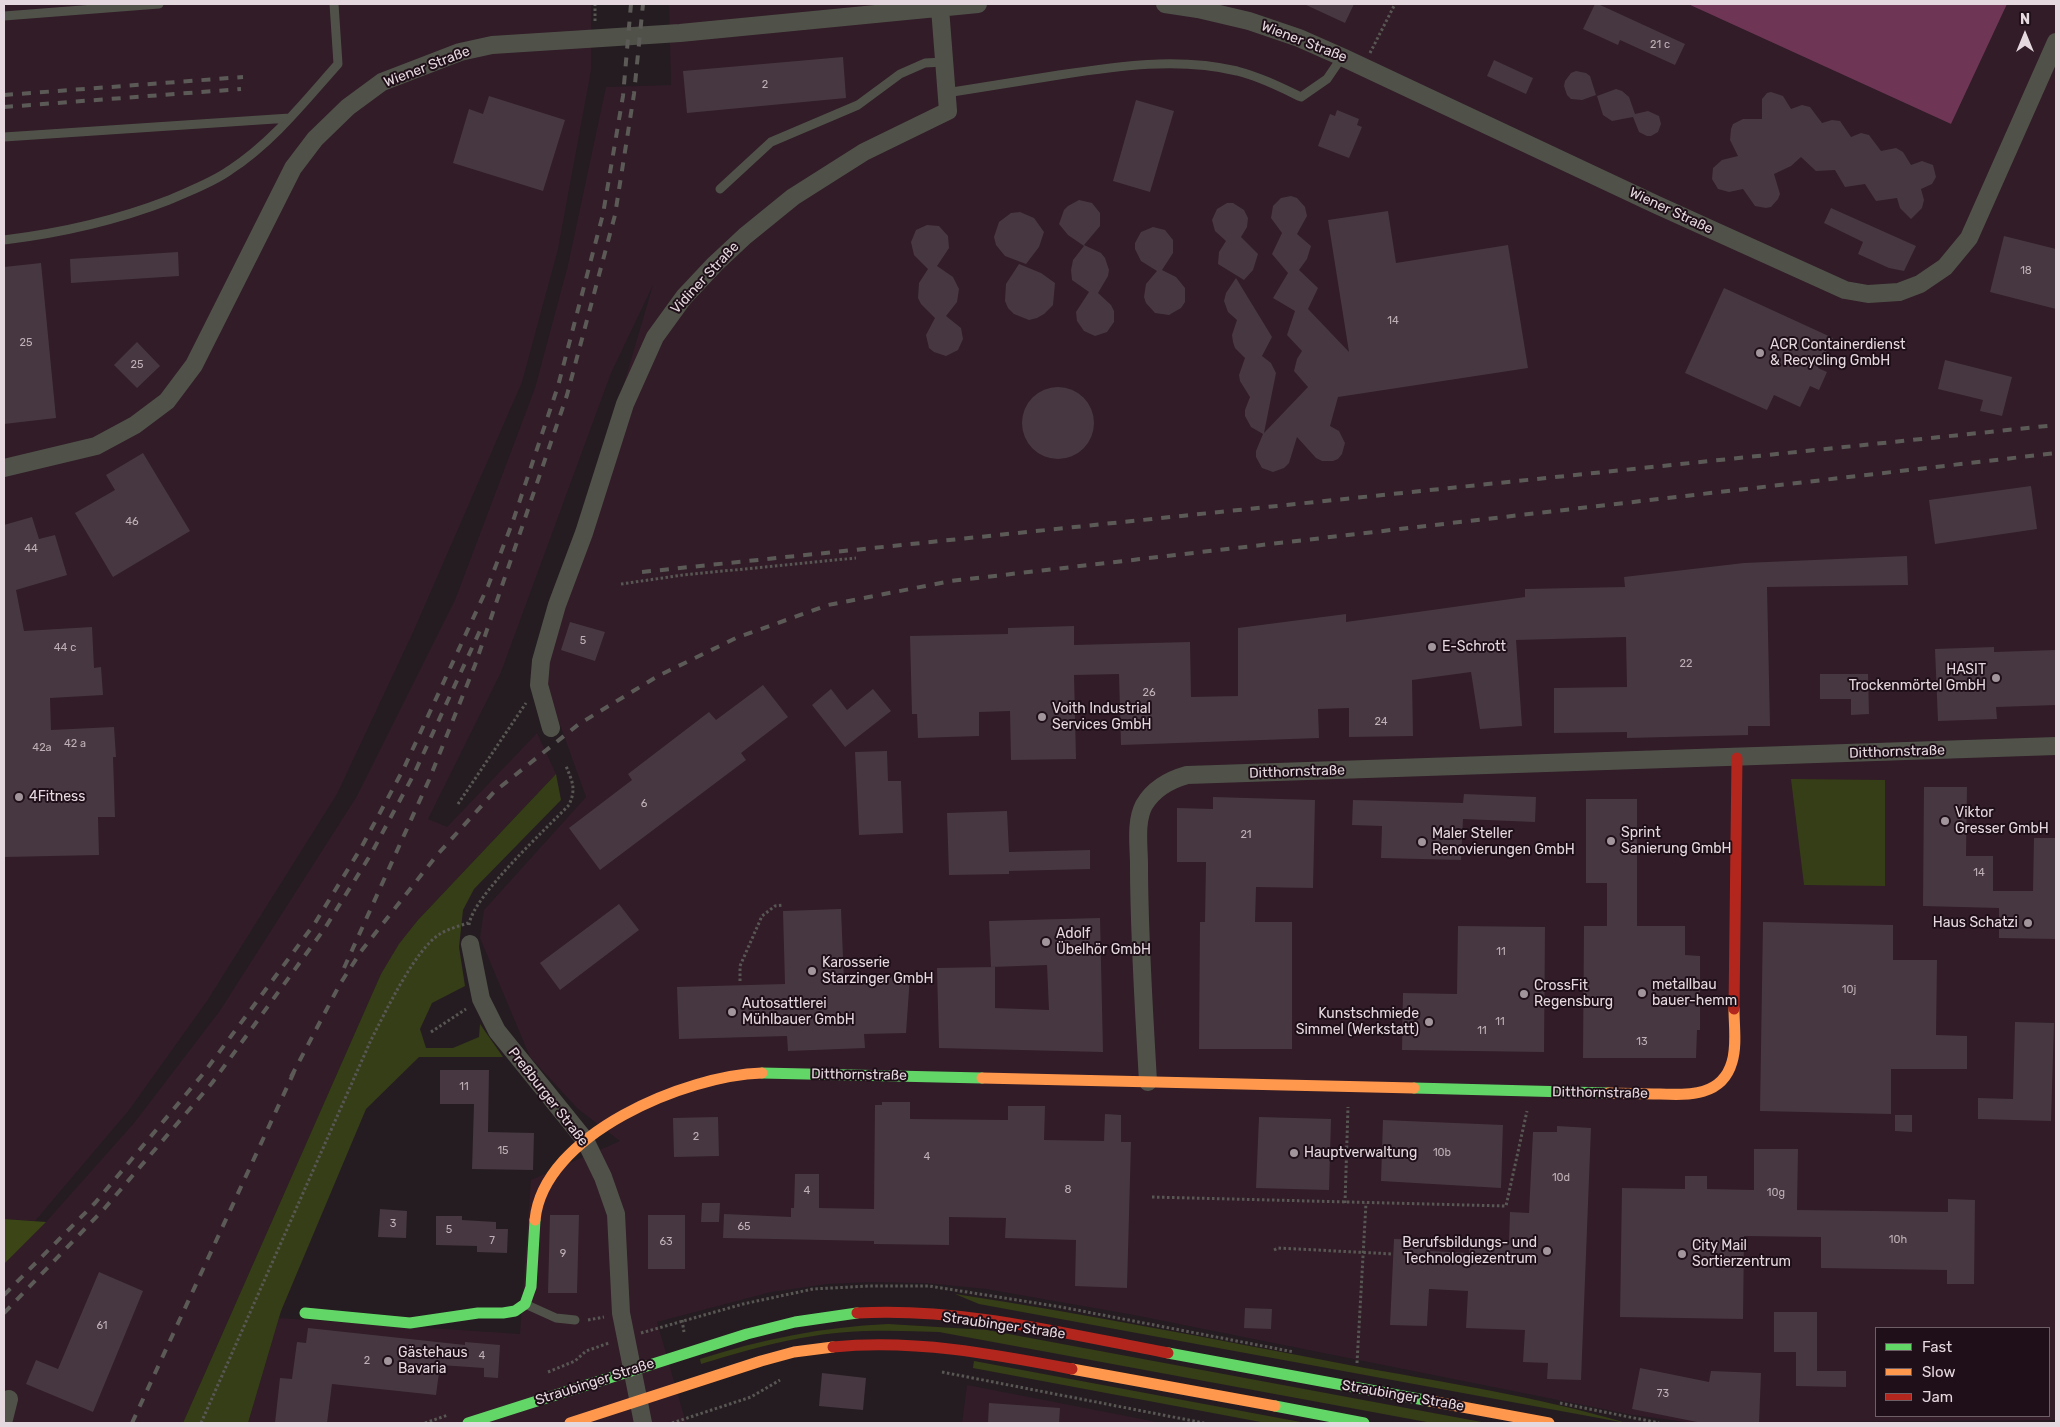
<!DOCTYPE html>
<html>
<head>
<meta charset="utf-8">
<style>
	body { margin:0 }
	#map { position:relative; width:2060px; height:1427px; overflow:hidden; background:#251c21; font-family:Rubik,sans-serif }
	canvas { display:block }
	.frame { position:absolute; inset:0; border:5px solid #e5d8de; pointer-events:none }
	.legend { position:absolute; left:1875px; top:1327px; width:175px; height:90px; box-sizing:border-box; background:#1f0f18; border:1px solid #6e5f67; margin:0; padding:6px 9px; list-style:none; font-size:15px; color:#e5d8de }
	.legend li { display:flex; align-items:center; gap:10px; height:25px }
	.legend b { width:25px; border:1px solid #6e5f67 }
	.north { position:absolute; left:2000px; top:10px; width:50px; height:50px; -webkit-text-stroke:4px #1f0f18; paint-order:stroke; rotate:0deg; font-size:14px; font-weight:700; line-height:20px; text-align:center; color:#e5d8de }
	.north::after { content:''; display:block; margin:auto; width:18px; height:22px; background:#e5d8de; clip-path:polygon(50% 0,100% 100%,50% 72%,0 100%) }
</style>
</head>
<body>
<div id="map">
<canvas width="2060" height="1427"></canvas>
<div class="frame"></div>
<ul class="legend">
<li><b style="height:6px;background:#63d668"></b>Fast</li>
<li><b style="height:6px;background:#ff974d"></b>Slow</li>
<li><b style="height:6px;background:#b3261e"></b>Jam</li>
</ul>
<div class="north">N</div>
</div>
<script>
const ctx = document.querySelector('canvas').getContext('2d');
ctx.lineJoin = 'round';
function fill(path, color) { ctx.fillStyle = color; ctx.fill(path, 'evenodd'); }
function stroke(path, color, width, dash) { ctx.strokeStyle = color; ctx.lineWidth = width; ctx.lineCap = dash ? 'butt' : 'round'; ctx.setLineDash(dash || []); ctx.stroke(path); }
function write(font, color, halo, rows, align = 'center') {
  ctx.font = font + ' Rubik,sans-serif'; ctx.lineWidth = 4; ctx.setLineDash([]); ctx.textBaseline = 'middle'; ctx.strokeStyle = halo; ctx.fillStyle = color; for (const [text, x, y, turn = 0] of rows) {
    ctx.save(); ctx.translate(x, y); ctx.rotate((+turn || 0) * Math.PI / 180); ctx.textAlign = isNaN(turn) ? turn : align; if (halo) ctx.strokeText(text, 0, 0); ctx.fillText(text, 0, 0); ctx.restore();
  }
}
fill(new Path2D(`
	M4,4H591V70L558,249L522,382L414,630L337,794L207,1001L129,1110L35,1221L4,1219Z
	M669,4H1688L1951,124L2007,4H2056V1420L1693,1423L1633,1415L1134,1315L986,1289L926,1283L869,1282L827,1284L771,1292L657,1322L686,1423H248L279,1318L520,1334L531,1180L620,1141L578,1109L530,1057L480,938L484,910L586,797L540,669L653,285L611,373L501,672L428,819L447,827L537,733L556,774L418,920L381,974L183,1423H4V1264L46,1222L134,1123L219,1012L357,796L455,600L535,388L568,265L606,87L671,85ZM1876,1328H2049V1416H1876Z
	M967,1385L1162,1423H962Z`), '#311c28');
fill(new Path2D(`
	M556,774L561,800L474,889L463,910L459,947L465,986L432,1003L420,1029L426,1048H453L479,1037L480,1024L503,1057H419L366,1109L281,1311L248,1423H183L381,974L399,944L418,920Z
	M1791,779L1885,780V886L1804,885Z
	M955,1294C1087,1314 1218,1340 1349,1365C1441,1382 1536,1396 1626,1423L979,1304Z
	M888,1324L987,1330L1487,1423H1432L939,1332C893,1330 847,1329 801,1338C767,1344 734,1354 701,1364L700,1359C762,1339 823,1327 888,1324Z
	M974,1361L1306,1423H1266L973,1368Z`), '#363e17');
fill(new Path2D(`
	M4,1219L46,1222L4,1264Z`), '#3b4515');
fill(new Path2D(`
	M1688,4H2007L1951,124Z`), '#6e3555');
fill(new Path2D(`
	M1304,4H1354L1345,23Z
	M1595,4H1598L1685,44L1675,65L1620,40L1618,45L1583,29Z
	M843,57L846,98L687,113L683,71Z
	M1494,60L1533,78L1526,94L1487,76Z
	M1576,71L1586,73L1590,76L1596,95L1582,100L1571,99L1567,95L1564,86L1565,81L1571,73Z
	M1616,89L1622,91L1629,97L1635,114L1648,111L1659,116L1661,124L1658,132L1651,136H1647L1639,132L1633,117L1612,121L1603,115L1597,96Z
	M1771,92L1783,96L1791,109L1802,105L1810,107L1822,123L1832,120L1840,121L1851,137L1861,133L1869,135L1881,151L1896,148L1903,152L1911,165L1922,161L1933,165L1936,177L1932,184L1921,189L1924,200L1922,208L1911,219L1900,208L1897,198L1876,201L1865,184L1845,187L1835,170L1816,171L1801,157L1791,166L1774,174L1780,194L1778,199L1771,207L1766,208L1755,206L1743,189L1729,192L1718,189L1712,179L1713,168L1722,160L1738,156L1730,140L1731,129L1733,124L1743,119H1762V99L1767,93Z
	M489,96L565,120L543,191L453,163L469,109L483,114Z
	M1136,100L1174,111L1150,192L1113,181Z
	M1337,110L1359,119L1357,125L1362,127L1349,158L1318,146L1330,114L1335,116Z
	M1291,196L1297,198L1305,207L1307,216L1297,234L1311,246L1307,259L1299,270L1318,288L1308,309L1349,352L1328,220L1388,211L1396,263L1508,245L1528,368L1338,397L1330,426L1339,431L1345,443L1342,454L1338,459L1333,461H1322L1316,458L1297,437L1289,463L1284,468L1273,472L1262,468L1256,457V451L1263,434L1251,427L1245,416V410L1250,397L1240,381L1239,375L1245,358L1235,348L1233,342L1232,335L1237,320L1228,312L1224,301L1226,293L1236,278L1272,337L1262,356L1271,363L1276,373L1264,433L1308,387L1294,371L1297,359L1302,351L1287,335L1295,311L1273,298L1288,273L1272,254L1282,233L1271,218L1273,206L1281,198Z
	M1079,200L1092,203L1100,213V226L1084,245L1101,253L1105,258L1109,270L1108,276L1098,293L1111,305L1114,311V322L1107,332L1095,336L1084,331L1077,321L1076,312L1089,292L1072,280L1071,270L1073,260L1084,246L1068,235L1059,224L1064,210L1068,206Z
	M1227,203H1233L1244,210L1248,218L1247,227L1241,237L1258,254L1253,270L1244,280L1218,264L1219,252L1226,241L1215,231L1212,220L1217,209Z
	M1831,208L1916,246L1904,271L1889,268L1858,254L1863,242L1824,223Z
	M1020,212L1034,218L1044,232L1039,247L1026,264L1005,256L996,245L994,237L999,222L1011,213Z
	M927,225L939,226L948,236L949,248L937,266L953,277L959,289L957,302L946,316L961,328L963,339L958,350L946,356L934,352L929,348L926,335L935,318L921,304L918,298L919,283L928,269L914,255L911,242L916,230Z
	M1153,227L1165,230L1173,240V253L1162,270L1176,277L1185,288V302L1181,308L1169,315L1155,313L1146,303L1144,297L1146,284L1157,271L1141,261L1135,249V243L1141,232Z
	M2004,236L2056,249V309L1990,292Z
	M178,252L179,276L71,283L70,259Z
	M41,263L56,418L4,424V267Z
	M1019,264L1041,273L1055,283L1053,305L1044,314L1037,318L1029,320L1014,314L1008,308L1005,301L1006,284Z
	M1724,288L1833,338L1818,368L1827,372L1819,390L1810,386L1800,407L1774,395L1767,410L1685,373Z
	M137,342L160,366L137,388L114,365Z
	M1945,360L2012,377L2002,416L1980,411L1983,400L1938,389Z
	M1022 423a36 36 0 1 1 72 0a36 36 0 1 1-72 0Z
	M143,453L190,531L113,577L75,513L115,490L106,475Z
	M2031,486L2037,529L1935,544L1929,500Z
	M32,517L39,539L55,535L67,575L16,590L24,631L92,627L94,668L101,667L103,695L50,698L51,730L114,727L116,757H113L115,817H98L99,855L4,857V525Z
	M1907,556L1908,585L1767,587L1770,726H1748V735L1627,738V732L1554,733V688L1627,687L1626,637L1516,640L1522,726L1480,729L1471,672L1412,680L1413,736L1349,737V708L1318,709L1319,738L1121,745L1119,674L1074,675L1076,759L1011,760L1010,711L979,712V736L918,738L917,714H912L910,636L1008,634V628L1074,626V645L1190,642L1191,697L1238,696V628L1346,614V622L1525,597V589L1625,587L1624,577L1744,563Z
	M570,622L605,632L595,661L561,650Z
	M1994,647V652L2056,650V705L1996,707L1997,719L1938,721L1935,649Z
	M1820,674H1868L1869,714L1851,715V699H1820Z
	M763,685L788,717L741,753L746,760L600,870L569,828L632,780L628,774L709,712L716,720Z
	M831,689L847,710L873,689L891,711L845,747L812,705Z
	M887,751L888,781H901L903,833L859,835L855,752Z
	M1924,787H1967L1966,856H1993V891H2033L2034,838H2056V939L1999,938V908L1923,906Z
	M1464,794L1536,797L1535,822L1463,819L1461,860L1381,858L1382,826L1352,825L1353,800L1463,803Z
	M1213,797L1315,800L1313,888L1256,887L1255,922H1292V1049H1199L1200,922H1205L1206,862H1177V808L1213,809Z
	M1586,799H1637V926H1685V955L1700,956V1030H1697L1696,1058H1583L1584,926H1607V883H1586Z
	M1007,811L1009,852L1090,850V869L1009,871V874L949,875L947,813Z
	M619,904L639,930L560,990L540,963Z
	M841,909L844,982L872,981V977L910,976L906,1033L864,1034L865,1048L788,1051L787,1036L679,1039L677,987L785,984L783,911Z
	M1100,918L1103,1052L939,1048L937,968L995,967V1008L1049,1010L1047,965L991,967L989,921Z
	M1763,922L1893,925V960H1937L1936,1035L1967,1036V1069H1891V1114L1760,1111Z
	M1458,926L1545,927L1544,1052L1402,1050L1403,993L1457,994Z
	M2015,1022L2054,1023L2051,1121L1978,1119V1098L2013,1099Z
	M440,1070H489L488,1132L534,1133L533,1170L472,1169L474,1104H440Z
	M882,1102H910V1119L1008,1120V1106H1045L1044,1140L1104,1141L1105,1114L1121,1115V1142H1131L1127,1288L1075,1286L1076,1240L1005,1238L1006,1218L949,1217V1245L874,1244V1241L723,1238L724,1214L791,1217V1208H794L795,1174H819V1208L874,1209L875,1105H882Z
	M1895,1115H1912V1132L1895,1131Z
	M718,1117L719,1156L674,1157L673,1118Z
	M1259,1117L1331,1119L1329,1190L1256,1188Z
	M1383,1120L1503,1125L1501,1188L1381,1181Z
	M1557,1126L1591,1128L1581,1380L1547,1379L1548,1363L1523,1362L1525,1330L1466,1328L1468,1291L1429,1289L1427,1326L1390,1325L1394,1239L1431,1240L1430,1251L1469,1253L1470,1242L1509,1243L1510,1212L1529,1213L1533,1132H1557Z
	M1754,1149H1798L1797,1210L1948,1212V1199L1975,1200L1974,1284H1947V1270L1821,1268V1237L1744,1236L1743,1319L1620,1317L1622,1188L1685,1189V1176H1707V1189L1754,1190Z
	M702,1203H720L719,1222H701Z
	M380,1209L407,1211L406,1238L378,1237Z
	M550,1215H579L577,1293H548Z
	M648,1215H685V1269H648Z
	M436,1216H462V1220L496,1222V1229H508L507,1253L477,1252V1246L436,1245Z
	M99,1272L143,1291L93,1412L26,1384L36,1360L58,1369Z
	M1245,1308L1272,1309L1271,1329L1244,1328Z
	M1774,1312H1817V1371H1846V1387L1796,1386V1352H1774Z
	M308,1328L465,1345V1342L500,1345L498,1378L484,1377V1368L440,1365L436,1395L332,1384L327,1423H275L280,1378L292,1379L297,1342L306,1343Z
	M1640,1368L1709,1382L1711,1371L1761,1373L1759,1423H1702L1632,1409Z
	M822,1373L866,1378L863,1410L819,1406Z
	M989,1403L1060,1408L1059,1423H988Z`), '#473740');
stroke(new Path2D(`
	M595,21V4
	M1370,53L1395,4
	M621,584L683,575L856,558
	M458,804L526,703
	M469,925C472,897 547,828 569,805C576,789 573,783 566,766
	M740,981V966L762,916L775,906L783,905
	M431,1032L466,1009
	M1152,1197L1506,1206L1527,1111
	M1345,1203L1348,1107
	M1274,1250L1278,1248L1393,1254
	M588,1320L604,1317
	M682,1320L684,1332
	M641,1333L743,1304L813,1289L869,1286H929L1061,1307L1294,1352
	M1357,1363L1366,1203
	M548,1372L575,1361L586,1351L609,1343
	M942,1372L1204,1423
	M1560,1403L1659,1423
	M201,1423L371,1040C385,1013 415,949 440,934C448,929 459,926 468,923
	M425,1423L448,1415
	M672,1423L751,1397L780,1380`), '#585753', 3, [2.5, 2.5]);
stroke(new Path2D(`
	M4,16L159,4
	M946,93C984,87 1022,81 1059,75C1118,66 1178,57 1237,71C1260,77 1280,87 1301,97L1327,79L1342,57
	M4,137L290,118
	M720,189L771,142L858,105L900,74L925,63L944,62
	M4,240C61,233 115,221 169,200C189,191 212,183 230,170C272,143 305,101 338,64L334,4
	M525,1304L556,1318L575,1320`), '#505249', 9);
stroke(new Path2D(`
	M1165,4L1198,9L1249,21L1299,38L1342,57L1657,205L1845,290L1868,294L1899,292L1920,284L1945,267L1969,238L2056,42
	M4,468L96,446L135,425L167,401L194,365L293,168L315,139L348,107L382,82L460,52L492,45L680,33L978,4
	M551,728L539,685L541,661L557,605L584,533L625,404L655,337L684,297L715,264L745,236L793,197L864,152L948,111L940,8
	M470,944L481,999L497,1031L585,1140L603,1177L616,1214L621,1313L643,1423
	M1148,1082C1144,1009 1139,937 1139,865C1139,846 1135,822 1144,805C1154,788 1169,780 1187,775L2056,746
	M4,1419L9,1399`), '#505249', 18);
stroke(new Path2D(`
	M762,1073L982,1078
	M1414,1088L1608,1093
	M305,1313L410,1323L478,1313H503L515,1311L525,1304L531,1287L535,1220
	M1168,1353L1430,1401
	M1275,1406L1364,1423
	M468,1423L747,1334L795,1322L857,1313`), '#63d668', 11);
stroke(new Path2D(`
	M982,1078L1414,1088
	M1608,1093C1625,1093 1642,1094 1658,1094C1688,1095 1722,1097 1732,1062C1737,1046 1734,1026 1734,1009
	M535,1220C543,1134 687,1075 762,1073
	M1072,1369L1275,1406
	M1430,1401L1549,1423
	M570,1423L761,1361L794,1352L833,1347`), '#ff974d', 11);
stroke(new Path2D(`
	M1734,1009L1737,758
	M857,1313C961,1307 1066,1334 1168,1353
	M833,1347C914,1339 993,1354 1072,1369`), '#b3261e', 11);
stroke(new Path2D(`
	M4,95L243,77
	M4,107L241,89
	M642,572L2056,425
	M344,968L429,780L475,665L567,395L615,215L634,94L643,4
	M291,1077L340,984L362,950L437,855L494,792L579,724L658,676L736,638L828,605L951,581L2056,453
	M4,1295L95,1203L203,1074L315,923L361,848L404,768L488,586L513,521L558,386L603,214L623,96L631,4
	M4,1313L104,1209L212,1083L325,928L371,854L414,774L483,624
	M132,1423L294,1072`), '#5c5a57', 4, [9, 9]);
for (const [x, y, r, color] of [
	[1760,353,5,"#a2969c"],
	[1432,647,5,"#a2969c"],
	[1996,678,5,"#a2969c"],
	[1042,717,5,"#a2969c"],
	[19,797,5,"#a2969c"],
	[1945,821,5,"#a2969c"],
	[1611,841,5,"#a2969c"],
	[1422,842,5,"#a2969c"],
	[2028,923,5,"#a2969c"],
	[1046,942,5,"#a2969c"],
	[812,971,5,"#a2969c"],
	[1642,993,5,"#a2969c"],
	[1524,994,5,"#a2969c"],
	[732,1012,5,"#a2969c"],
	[1429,1022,5,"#a2969c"],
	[1294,1153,5,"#a2969c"],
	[1547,1251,5,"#a2969c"],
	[1682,1254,5,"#a2969c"],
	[388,1361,5,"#a2969c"]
]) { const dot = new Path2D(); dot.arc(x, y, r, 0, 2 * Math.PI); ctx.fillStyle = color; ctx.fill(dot); stroke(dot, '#1f0f18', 2); }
write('11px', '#beb0b6', null, [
	["21 c",1660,45],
	["2",765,85],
	["18",2026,271],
	["14",1393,321],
	["25",26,343],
	["25",137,365],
	["46",132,522],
	["44",31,549],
	["5",583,641],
	["44 c",65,648],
	["22",1686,664],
	["26",1149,693],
	["24",1381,722],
	["42 a",75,744],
	["42a",42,748],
	["6",644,804],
	["21",1246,835],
	["14",1979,873],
	["11",1501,952],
	["10j",1849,990],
	["11",1500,1022],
	["11",1482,1031],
	["13",1642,1042],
	["11",464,1087],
	["2",696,1137],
	["15",503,1151],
	["10b",1442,1153],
	["4",927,1157],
	["10d",1561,1178],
	["8",1068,1190],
	["4",807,1191],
	["10g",1776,1193],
	["3",393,1224],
	["65",744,1227],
	["5",449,1230],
	["10h",1898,1240],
	["7",492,1241],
	["63",666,1242],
	["9",563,1254],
	["61",102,1326],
	["4",482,1356],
	["2",367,1361],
	["73",1663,1394]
]);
write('14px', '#e5d8de', '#1f0f18', [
	["Wiener Straße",1304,42,21],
	["Wiener Straße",427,67,-21],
	["Wiener Straße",1671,211,25],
	["Vidiner Straße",705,278,-47],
	["Ditthornstraße",1897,752,-2],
	["Ditthornstraße",1297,772,-2],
	["Ditthornstraße",859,1075,1],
	["Ditthornstraße",1600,1093,1],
	["Preßburger Straße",548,1097,52],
	["Straubinger Straße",1004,1326,8],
	["Straubinger Straße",595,1382,-18],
	["Straubinger Straße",1403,1396,10]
]);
write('14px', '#e5d8de', '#1f0f18', [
	["ACR Containerdienst",1770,345],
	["& Recycling GmbH",1770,361],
	["E-Schrott",1442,647],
	["HASIT",1986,670,"right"],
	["Trockenmörtel GmbH",1986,686,"right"],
	["Voith Industrial",1052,709],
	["Services GmbH",1052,725],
	["4Fitness",29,797],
	["Viktor",1955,813],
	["Gresser GmbH",1955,829],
	["Sprint",1621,833],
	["Sanierung GmbH",1621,849],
	["Maler Steller",1432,834],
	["Renovierungen GmbH",1432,850],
	["Haus Schatzi",2018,923,"right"],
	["Adolf",1056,934],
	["Übelhör GmbH",1056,950],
	["Karosserie",822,963],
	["Starzinger GmbH",822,979],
	["metallbau",1652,985],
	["bauer-hemm",1652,1001],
	["CrossFit",1534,986],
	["Regensburg",1534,1002],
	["Autosattlerei",742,1004],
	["Mühlbauer GmbH",742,1020],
	["Kunstschmiede",1419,1014,"right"],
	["Simmel (Werkstatt)",1419,1030,"right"],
	["Hauptverwaltung",1304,1153],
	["Berufsbildungs- und",1537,1243,"right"],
	["Technologiezentrum",1537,1259,"right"],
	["City Mail",1692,1246],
	["Sortierzentrum",1692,1262],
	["Gästehaus",398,1353],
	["Bavaria",398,1369]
], 'left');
</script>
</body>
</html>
